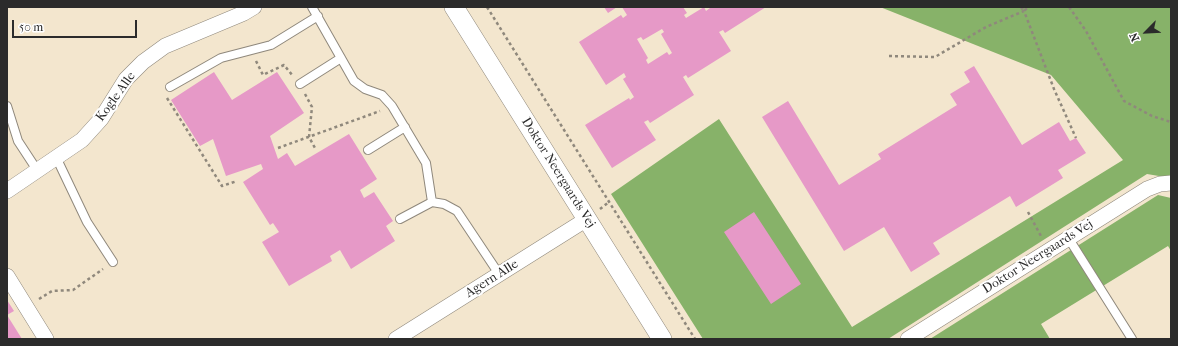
<!DOCTYPE html>
<html>
<head>
<meta charset="utf-8">
<style>
	body { margin:0 }
	#map { position:relative; width:1178px; height:346px; overflow:hidden; background:#f3e6ce; font-family:"IM FELL French Canon",serif }
	canvas { display:block }
	.frame { position:absolute; inset:0; border:8px solid #2b2b2b; pointer-events:none }
	.north { position:absolute; left:1126px; top:12px; width:40px; height:40px; -webkit-text-stroke:3px #fff; paint-order:stroke; rotate:246deg; font-size:11px; font-weight:700; line-height:16px; text-align:center; color:#2b2b2b }
	.north::after { content:''; display:block; margin:auto; width:14px; height:18px; background:#2b2b2b; clip-path:polygon(50% 0,100% 100%,50% 72%,0 100%) }
	.scale { position:absolute; left:12px; top:20px; width:125px; height:18px; box-sizing:border-box; border:2px solid #2b2b2b; border-top:0; padding-left:5px; font-size:12px; line-height:14px; white-space:nowrap; color:#2b2b2b; -webkit-text-stroke:3px #fff; paint-order:stroke }
</style>
</head>
<body>
<div id="map">
<canvas width="1178" height="346"></canvas>
<div class="frame"></div>
<div class="north">N</div>
<div class="scale">50 m</div>
</div>
<script>
const ctx = document.querySelector('canvas').getContext('2d');
ctx.lineJoin = 'round';
function fill(path, color) { ctx.fillStyle = color; ctx.fill(path, 'evenodd'); }
function stroke(path, color, width, dash) { ctx.strokeStyle = color; ctx.lineWidth = width; ctx.lineCap = dash ? 'butt' : 'round'; ctx.setLineDash(dash || []); ctx.stroke(path); }
function write(font, color, halo, rows, align = 'center') {
  ctx.font = font + ' "IM FELL French Canon",serif'; ctx.lineWidth = 4; ctx.setLineDash([]); ctx.textBaseline = 'middle'; ctx.strokeStyle = halo; ctx.fillStyle = color; for (const [text, x, y, turn = 0] of rows) {
    ctx.save(); ctx.translate(x, y); ctx.rotate((+turn || 0) * Math.PI / 180); ctx.textAlign = isNaN(turn) ? turn : align; if (halo) ctx.strokeText(text, 0, 0); ctx.fillText(text, 0, 0); ctx.restore();
  }
}
fill(new Path2D(`
	M880,7H1171V178L1147,174L888,339H703L611,194L719,119L852,327L1123,160L1051,75Z
	M1158,195L1171,198V251L1168,246L1041,324L1050,339H930Z`), '#87b269');
fill(new Path2D(`
	M604,7H617L608,13Z
	M622,7H683L687,13L684,15L686,18L704,7L706,11L710,8L709,7H766L725,33L723,30L719,32L731,51L688,78L686,75L683,77L694,95L650,123L648,120L644,122L656,140L612,168L585,125L629,98L630,100L634,97L623,79L626,77L624,73L606,85L579,42L621,15L623,18L627,15ZM662,29L664,32L661,34L672,53L669,55L667,52L648,64L646,60L648,58L637,39L641,37L643,40Z
	M974,66L1022,145L1059,122L1070,141L1076,138L1086,153L1058,170L1063,178L1016,207L1010,196L933,243L940,254L911,272L884,227L844,251L762,117L788,101L839,185L881,159L878,154L957,105L950,94L970,82L964,72Z
	M214,72L232,100L277,72L304,113L270,136L278,159L287,153L295,166L349,134L377,179L360,190L364,198L374,192L393,221L386,226L395,241L351,269L340,250L330,256L332,261L289,286L262,242L279,232L273,223L270,225L243,182L263,169L261,164L226,176L213,139L200,146L171,100Z
	M754,212L801,284L771,304L724,232Z
	M7,300L14,311L7,315Z
	M7,315L22,339H7Z`), '#e699c7');
const service = new Path2D(`
	M312,7L354,81L365,89L382,95L392,106L426,163L432,202
	M300,84L341,58
	M170,87L221,58L271,45L318,16
	M7,106L18,141L37,170
	M368,150L405,127
	M56,157L87,222L113,262
	M400,219L432,202L444,204L457,211L499,274
	M1069,239L1132,339`);
const minor = new Path2D(`
	M7,191L82,140L101,119L126,79L143,62L165,46L244,13L254,7
	M7,276L46,339
	M396,339L587,219
	M908,339L1147,189L1160,184L1171,183`);
const tertiary = new Path2D(`
	M454,7L662,339`);
stroke(service, '#8f887c', 10);
stroke(minor, '#8f887c', 16);
stroke(tertiary, '#8f887c', 20);
stroke(new Path2D(`
	M487,7L695,339
	M1021,7L1024,11L1028,7
	M1069,7L1086,31L1124,101L1152,116L1171,122
	M889,56L935,57L986,27L1024,11L1054,89L1076,138
	M256,61L263,75L284,65L293,76
	M305,94L312,107L309,137L315,148
	M167,98L222,186L237,181
	M278,148L380,111
	M600,209L609,202
	M1028,212L1042,238
	M39,299L52,291L73,290L103,269`), '#8f887c', 2.5, [3, 3]);
stroke(service, '#fff', 8);
stroke(minor, '#fff', 15);
stroke(tertiary, '#fff', 19);
write('13px', '#2b2b2b', '#fff', [
	["Kogle Alle",116,97,-54],
	["Doktor Neergaards Vej",558,173,58],
	["Doktor Neergaards Vej",1038,257,-32],
	["Agern Alle",492,279,-32]
]);
</script>
</body>
</html>
